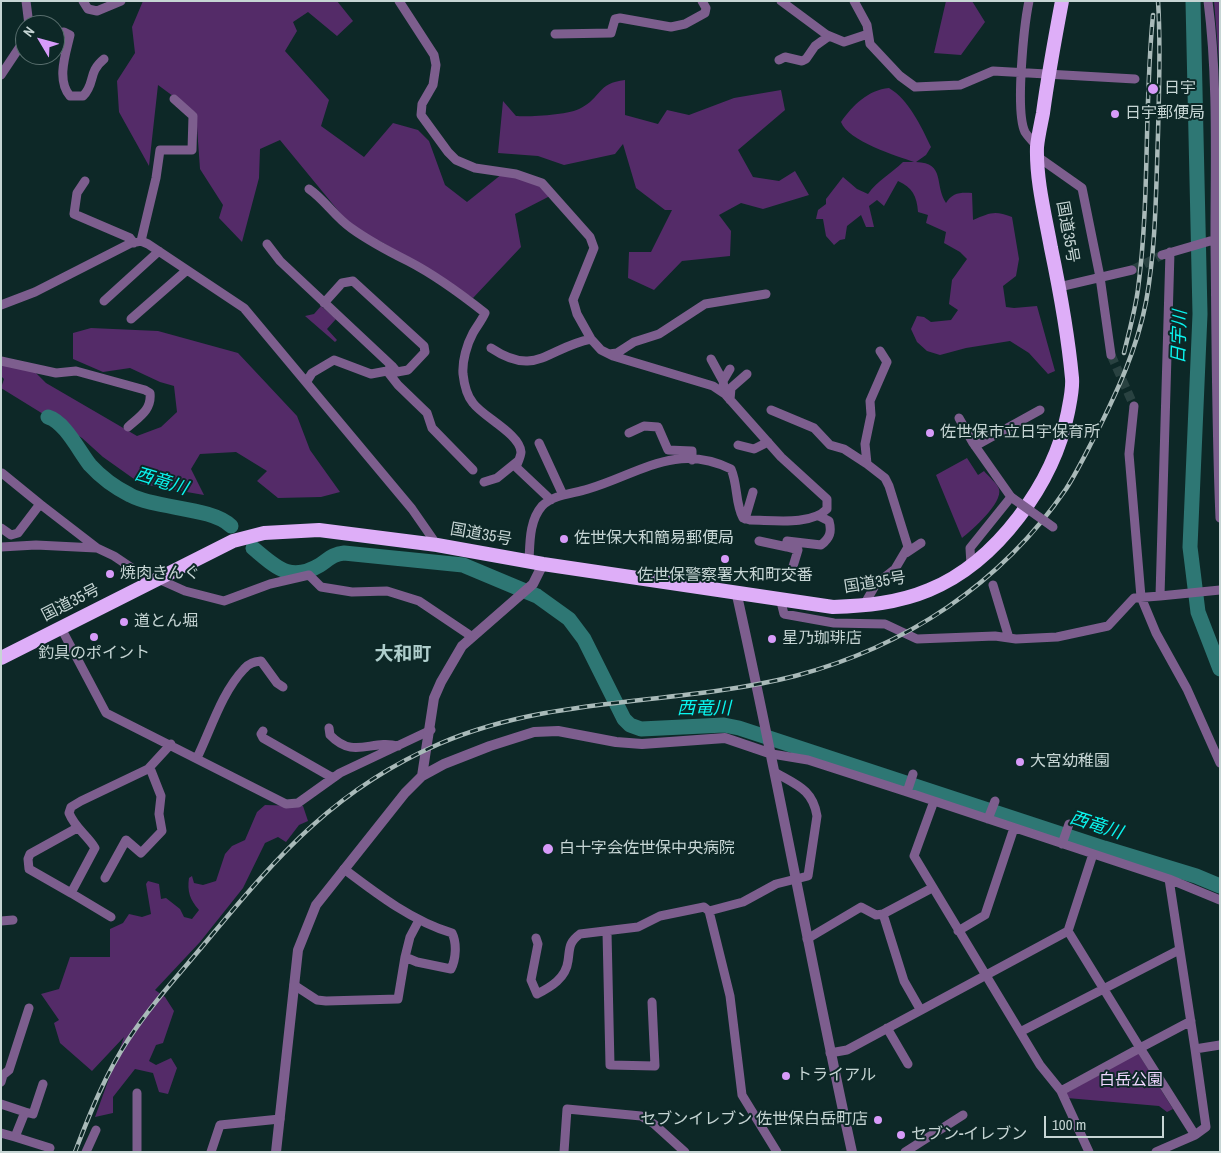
<!DOCTYPE html>
<html>
<head>
<meta charset="utf-8">
<style>
	body { margin:0 }
	#map { position:relative; width:1221px; height:1153px; overflow:hidden; background:#0d2827; font-family:"Archivo Narrow",sans-serif }
	canvas { display:block }
	.frame { position:absolute; inset:0; border:2px solid #c6d5d4; pointer-events:none }
	.north { position:absolute; left:15px; top:15px; width:50px; height:50px; box-sizing:border-box; background:#0d2827; border:1px solid #576d6c; border-radius:50%; rotate:307deg; font-size:14px; font-weight:700; line-height:20px; text-align:center; color:#c6d5d4 }
	.north::after { content:''; display:block; margin:auto; width:18px; height:22px; background:#d79bf9; clip-path:polygon(50% 0,100% 100%,50% 72%,0 100%) }
	.scale { position:absolute; left:1044px; top:1116px; width:120px; height:22px; box-sizing:border-box; border:2px solid #c6d5d4; border-top:0; padding-left:6px; font-size:15px; line-height:18px; white-space:nowrap; color:#c6d5d4; -webkit-text-stroke:4px #0d2827; paint-order:stroke }
</style>
</head>
<body>
<div id="map">
<canvas width="1221" height="1153"></canvas>
<div class="frame"></div>
<div class="north">N</div>
<div class="scale">100 m</div>
</div>
<script>
const ctx = document.querySelector('canvas').getContext('2d');
ctx.lineJoin = 'round';
function fill(path, color) { ctx.fillStyle = color; ctx.fill(path, 'evenodd'); }
function stroke(path, color, width, dash) { ctx.strokeStyle = color; ctx.lineWidth = width; ctx.lineCap = dash ? 'butt' : 'round'; ctx.setLineDash(dash || []); ctx.stroke(path); }
function write(font, color, halo, rows, align = 'center') {
  ctx.font = font + ' "Archivo Narrow","Noto Sans JP",sans-serif'; ctx.lineWidth = 4; ctx.setLineDash([]); ctx.textBaseline = 'middle'; ctx.strokeStyle = halo; ctx.fillStyle = color; for (const [text, x, y, turn = 0] of rows) {
    ctx.save(); ctx.translate(x, y); ctx.rotate((+turn || 0) * Math.PI / 180); ctx.textAlign = isNaN(turn) ? turn : align; if (halo) ctx.strokeText(text, 0, 0); ctx.fillText(text, 0, 0); ctx.restore();
  }
}
fill(new Path2D(`
	M143,1H337L353,21L337,36L308,12L293,22L297,31L285,51L329,100L321,126L364,157L393,123L418,130L429,141L445,185L467,202L502,174L547,186L550,196L515,214L521,247L473,298L380,241L359,236L280,140L260,149L259,178L242,242L219,218L223,205L200,169L196,113L158,85L149,166L119,112L117,81L135,53L132,27Z
	M946,1H972L985,22L961,55L934,53Z
	M1214,1H1220V73Z
	M625,80V115L658,124L667,110L689,115L734,98L781,90L785,110L738,150L753,177L779,181L795,171L809,195L763,209L741,203L719,215L731,231L730,256L682,261L654,290L628,278L629,252H651L672,210H665L636,188L623,144L615,154L564,165L538,156L498,153L503,101L516,116C529,117 570,115 581,108C601,98 597,83 625,80Z
	M889,88C909,100 921,126 931,147L926,155L916,162C946,163 934,185 946,203C952,193 960,192 972,193L973,220C990,213 994,210 1012,217L1019,259L1016,276L1003,286L1006,307L1014,308L1037,306L1055,371L1048,374L1029,353L1010,341L966,348L940,355L927,351L917,342L911,329L917,316L924,317L931,322L951,320L958,310L949,304L952,280L967,259L960,252L944,243L946,232L926,223L928,215L918,212C917,196 912,187 898,181L884,206L877,200L869,206L874,227H866L861,215L847,226L845,239L840,240L834,245L826,236L823,219H816L818,210L826,204V199L843,177L857,189L868,194C877,181 892,173 903,162H914C897,156 848,141 841,122C853,105 868,90 889,88Z
	M321,306L336,319L327,329L337,340L335,342L305,316L314,314Z
	M91,328L158,331L238,353L297,416L310,450L340,492L321,497L278,498L257,481L267,471L236,452L200,454L191,469L204,495L141,484L103,457L82,438L1,388L4,379L1,376V365L35,372L46,383L137,436L161,427L177,412L174,386L160,382L130,368L103,372L73,359V333Z
	M967,458L978,475L984,471C988,476 997,483 999,489C1003,503 972,530 962,538L936,475Z
	M265,805L303,806L308,821L299,825L286,842L278,837L265,843L243,888L200,942L155,990L165,997L174,1011L163,1043L156,1045L149,1061L156,1065L171,1058L177,1068L168,1094L159,1092L153,1073L135,1069L113,1097V1113L95,1117L124,1037L92,1071L60,1043L54,1023L59,1020L41,994L59,989L70,957H110V929L123,923L129,914L142,917L151,914L146,884L148,881L159,884L161,899L166,898L180,909L184,917L192,919L199,910C190,900 187,891 189,878L192,876L194,883L203,885L216,881L225,854L232,846L245,840L257,812Z
	M1138,1053L1173,1109L1167,1112L1159,1106L1067,1098L1066,1093Z`), '#542b68');
stroke(new Path2D(`
	M1193,1L1200,314L1190,547L1198,612L1220,669
	M48,417C65,422 79,451 90,465C100,476 116,488 130,495C156,509 212,507 231,526
	M253,548C276,567 290,583 320,565C329,559 333,554 344,553L463,565L537,596L569,619L584,639L624,719L630,725L641,729L724,725L739,728L1104,848L1196,876L1220,886`), '#2e7774', 15);
stroke(new Path2D(`
	M1132,270L1162,255
	M1111,355L1134,406`), '#294241', 9, [9, 4.5]);
stroke(new Path2D(`
	M26,1L29,25
	M83,1L88,9L97,11L121,1
	M399,1L434,55L436,65L433,85L422,104L421,115L448,152L456,160L475,168L516,174L542,183L590,237L594,248L573,300L577,314L591,339L601,350L613,356L713,386L725,394L781,457L827,499V509C811,526 772,520 750,520L743,518C735,503 738,485 731,469C675,442 639,474 588,489C573,494 554,494 542,506C529,521 530,543 529,561
	M781,1L827,35L844,42L868,34
	M854,1L867,25L870,44L900,76L915,87L960,85L993,71L1135,79
	M1029,1C1024,25 1015,112 1025,132C1028,137 1034,142 1037,147
	M1208,1C1218,80 1215,159 1215,239C1216,332 1216,425 1220,518
	M55,33L64,32L70,35C66,53 56,80 70,96H83C96,83 87,73 104,59
	M555,34L611,33L615,19L620,18L671,27L685,24L705,13L706,8L702,1
	M779,60L785,57L802,61L806,59L815,46L829,36
	M1,75L25,39
	M1038,157L1082,188L1100,277L1111,355
	M85,181L77,193L74,214L130,238L134,243
	M309,189C325,200 335,217 351,228C369,241 388,251 408,261C435,275 461,294 485,313C482,320 477,326 473,333C467,344 462,361 463,374C464,383 467,396 473,403C483,417 520,434 521,452C521,456 518,462 516,467L551,500
	M141,241L156,178L160,150H192L193,116L174,99
	M267,244L280,261L392,366L387,371L371,374L334,360L312,373L307,381
	M1162,255L1220,238
	M1059,287L1132,270
	M104,301L159,251
	M324,303L342,283L353,281L424,346L425,352L408,370L397,372L392,366
	M1,305L35,292L131,243L141,241L148,244L244,308L412,509L437,545
	M131,319L187,270
	M491,348C536,378 547,348 591,339
	M609,354L617,353L634,342L659,334L705,304L766,294
	M711,359L723,381L725,394
	M1,361L56,373L76,371L145,390L150,393C152,410 139,417 128,427
	M387,371L398,385L427,413L432,428L473,470
	M723,381L730,369
	M730,400L731,388L747,374
	M1134,406L1129,454L1141,597L1156,633L1187,689L1220,763
	M771,410L814,428L830,445L844,449L867,464
	M959,418L973,443L1011,497L970,548L971,565
	M629,433L644,426L658,427L668,450L692,451V460
	M539,443L563,495
	M738,445L754,449L768,442
	M975,446L1040,410
	M2,473L40,504
	M484,482L497,478L518,461
	M745,519L753,492
	M1,528L11,535L18,533L40,504L97,548L114,556L151,581
	M759,541L787,547V541L821,545C830,538 832,532 829,521L819,516
	M1,547L36,545L96,548
	M787,547L798,550L791,573
	M906,553L921,543
	M156,578L185,591L224,601L270,584L309,575L321,587L352,592L387,591L419,601L471,636
	M993,585L1009,638
	M1160,596L1220,590
	M780,598L784,614L834,623L885,624L917,639L995,636L1016,639L1057,637L1108,626L1134,598L1160,596L1170,252
	M864,605L876,584L895,569L908,547L889,486L885,478L867,464L865,444L871,415L870,401L887,362L880,351
	M61,628L106,713L286,804L298,803L340,773L431,730
	M329,728L330,735C354,760 371,739 398,746
	M263,731L261,734L263,738L333,778
	M772,754L808,760L907,792L1169,879L1220,900
	M197,758C211,729 222,692 244,669C249,663 254,662 261,661L277,683L283,687
	M776,773C797,785 813,790 817,816L808,876L776,884L743,902L709,911L730,996L742,1095L777,1152
	M907,792L913,774
	M934,801L914,856L1040,1065L1061,1091L1089,1152
	M988,819L995,801
	M1062,844L1069,824
	M105,878L126,840L141,853L162,831L159,814L161,796L150,768
	M1169,879L1195,1049
	M71,893L29,869L28,859L30,854L77,828
	M883,914L904,981L920,1009
	M111,917L71,893L95,848C87,835 75,828 69,813L71,807L81,801L148,769L171,744
	M1,921L13,920
	M958,931L985,915L1014,828
	M607,932L610,1065L655,1066L652,1002
	M536,938L538,944L531,980L537,994C551,987 566,978 568,961C570,948 568,943 580,934L638,927L660,916L704,907L709,911
	M807,939L861,907L876,915L883,914L932,888
	M405,957L410,937L419,920
	M294,985L317,1000L326,1001L398,999L405,957L417,962L451,969C456,959 457,943 452,933C412,921 377,894 344,869
	M1191,1021L1140,1048L1195,1135L1206,1127L1195,1049L1220,1045
	M887,1028L908,1064
	M1020,1032L1179,950
	M830,1053L847,1050L1068,931L1093,854
	M1,1082L3,1075L9,1070L29,1008
	M1061,1091L1140,1048L1068,931
	M1,1104L25,1112L15,1137L50,1148L48,1152
	M25,1112L33,1114L43,1084
	M1,1133L15,1137
	M86,1152L96,1130
	M137,1152V1093
	M211,1152L220,1125L280,1119
	M564,1152L567,1109L641,1116L654,1124L685,1152
	M905,1152L963,1115
	M1156,1152L1195,1135`), '#7d5e8e', 9);
stroke(new Path2D(`
	M736,591C778,778 811,965 852,1152
	M422,776L434,698L441,682L462,646L533,584L543,564
	M276,1152L298,950L316,905L405,793L422,776L444,764L490,746L534,732L558,731L616,742L642,744L725,738L772,754`), '#7d5e8e', 10);
stroke(new Path2D(`
	M1,658L233,541L264,533L319,530L437,545L543,564L833,607C865,606 898,603 929,590C997,562 1054,483 1068,412C1070,401 1073,389 1072,378C1068,335 1060,291 1051,248C1045,215 1036,180 1037,147C1038,136 1041,124 1043,113C1048,76 1055,38 1062,1`), '#deaef8', 14);
const rail = new Path2D(`
	M1124,353C1129,332 1135,311 1138,289C1150,198 1144,106 1153,15
	M75,1152C90,1113 105,1075 128,1040C152,1003 183,970 211,936C280,853 337,788 439,744C552,695 677,706 795,676C905,647 1001,584 1066,489C1077,472 1086,453 1096,434C1117,392 1137,349 1146,302C1156,247 1156,190 1158,134C1159,90 1161,45 1158,1`);
stroke(rail, '#a9bab9', 4.5);
stroke(rail, '#0d2827', 2.5, [8]);
stroke(new Path2D(`
	M1011,497L1053,527`), '#7d5e8e', 9);
for (const [x, y, r, color] of [
	[1153,89,6,"#d79bf9"],
	[1115,114,5,"#d79bf9"],
	[930,433,5,"#d79bf9"],
	[564,539,5,"#d79bf9"],
	[725,559,5,"#d79bf9"],
	[110,574,5,"#d79bf9"],
	[124,622,5,"#d79bf9"],
	[94,637,5,"#d79bf9"],
	[772,639,5,"#d79bf9"],
	[1020,762,5,"#d79bf9"],
	[548,849,6,"#d79bf9"],
	[786,1076,5,"#d79bf9"],
	[878,1120,5,"#d79bf9"],
	[901,1135,5,"#d79bf9"]
]) { const dot = new Path2D(); dot.arc(x, y, r, 0, 2 * Math.PI); ctx.fillStyle = color; ctx.fill(dot); stroke(dot, '#0d2827', 2); }
write('16px', '#c6d5d4', '#0d2827', [
	["日宇",1164,89],
	["日宇郵便局",1125,114],
	["佐世保市立日宇保育所",940,433],
	["佐世保大和簡易郵便局",574,539],
	["焼肉きんぐ",120,574],
	["佐世保警察署大和町交番",725,576,"center"],
	["道とん堀",134,622],
	["星乃珈琲店",782,639],
	["釣具のポイント",94,654,"center"],
	["大宮幼稚園",1030,762],
	["白十字会佐世保中央病院",559,849],
	["トライアル",796,1076],
	["セブンイレブン 佐世保白岳町店",868,1120,"right"],
	["セブン-イレブン",911,1135]
], 'left');
write('16px', '#c6d5d4', '#0d2827', [
	["国道35号",1067,232,80],
	["国道35号",481,535,10],
	["国道35号",875,583,-9],
	["国道35号",71,603,-27]
]);
write('16px', '#f0d7ff', '#0d2827', [
	["白岳公園",1131,1081]
]);
write('italic 18px', '#0af4ee', '#0d2827', [
	["日宇川",1180,337,-88],
	["西竜川",161,482,17],
	["西竜川",704,709],
	["西竜川",1096,826,18]
]);
write('bold 19px', '#afcecc', '#0d2827', [
	["大和町",403,655]
]);
</script>
</body>
</html>
